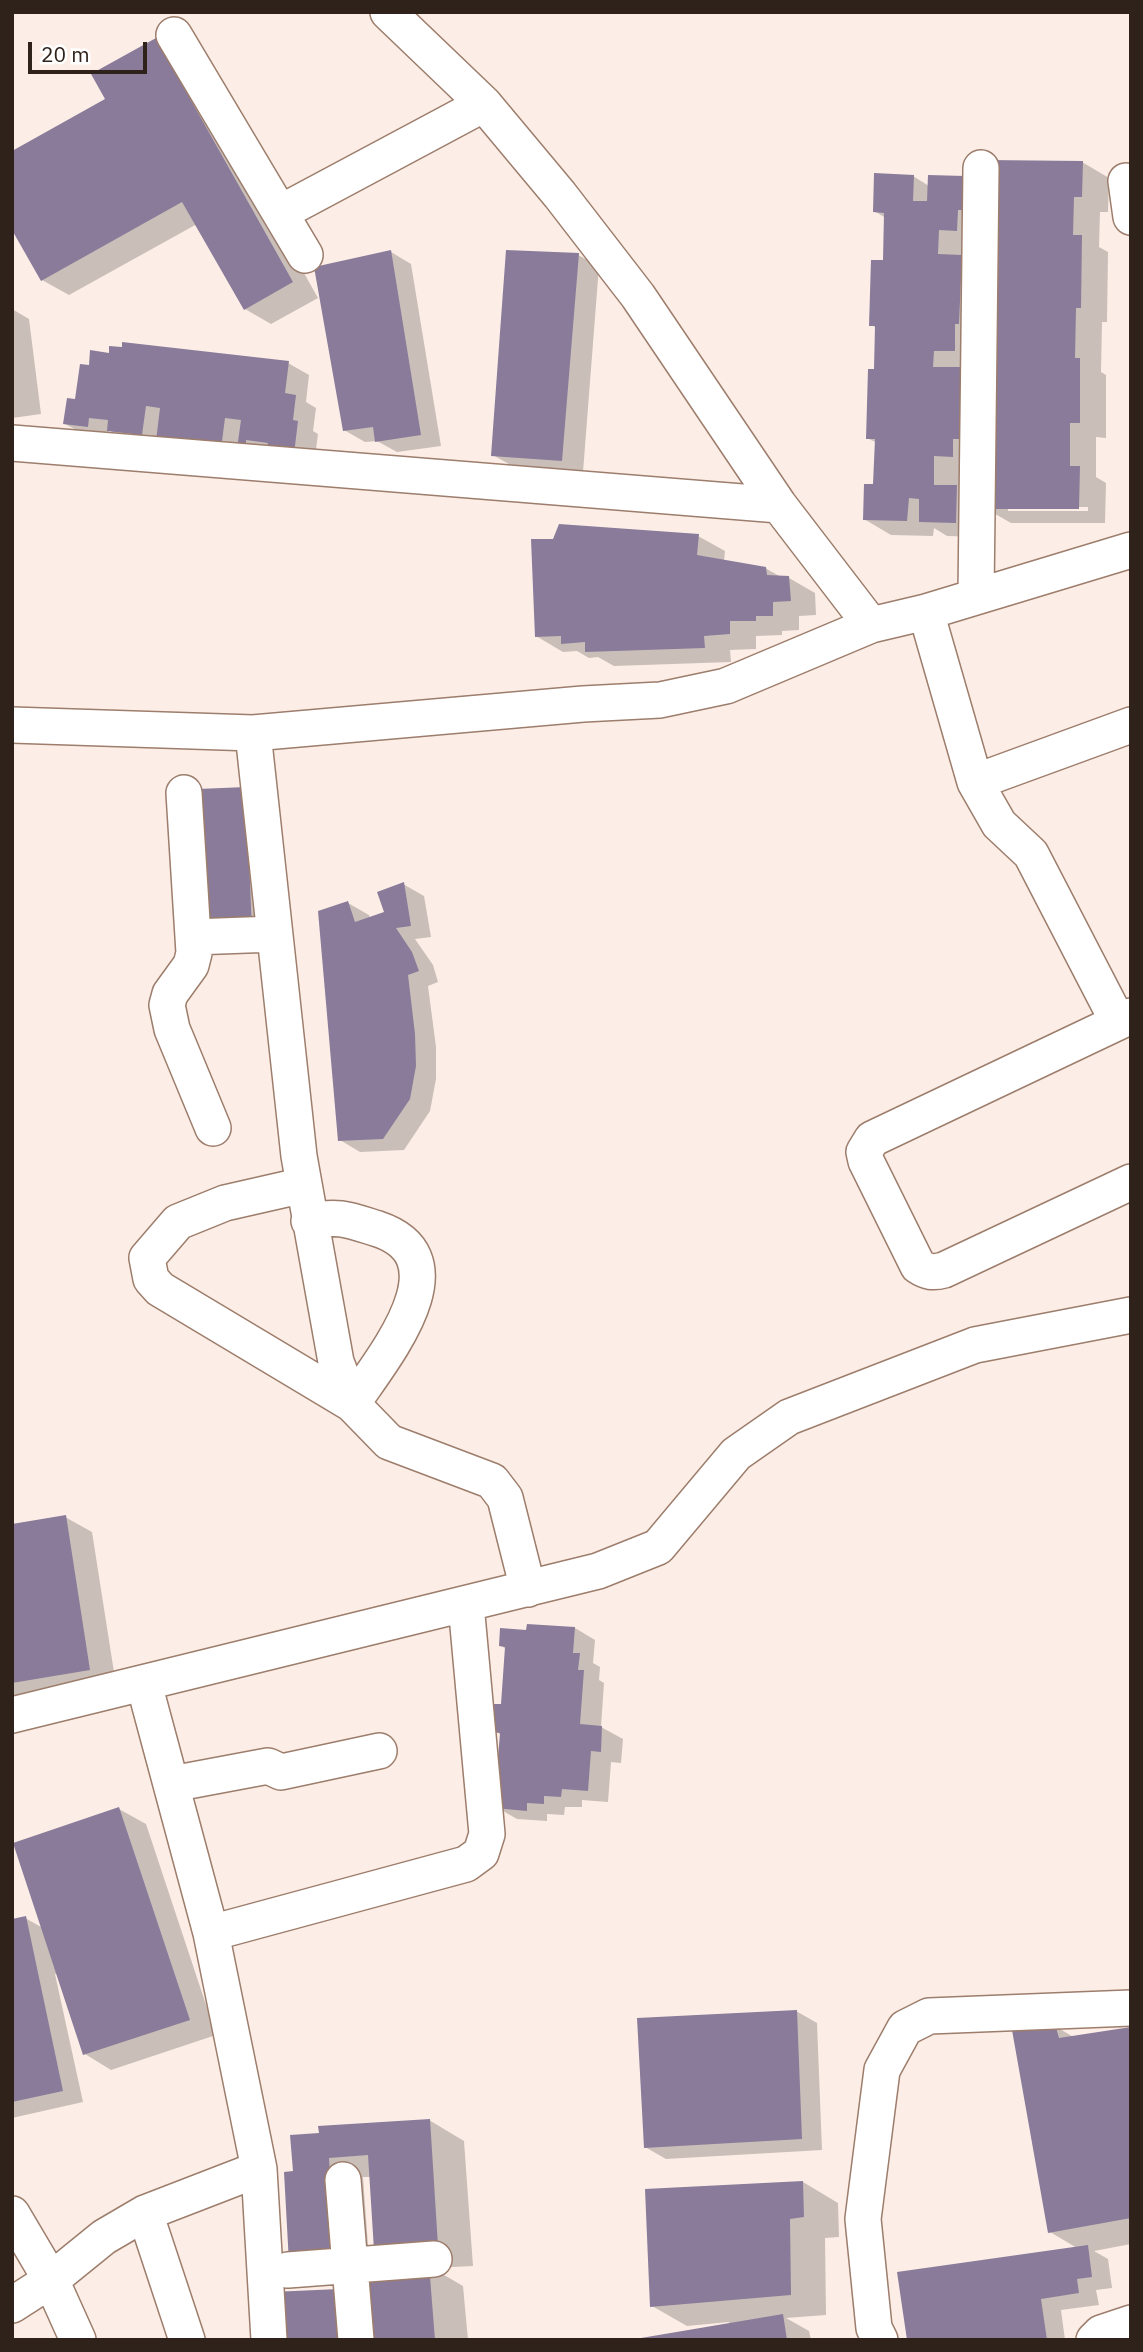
<!DOCTYPE html>
<html>
<head>
<meta charset="utf-8">
<style>
	body { margin:0 }
	#map { position:relative; width:1143px; height:2352px; overflow:hidden; background:#fceee6; font-family:"IBM Plex Sans",sans-serif }
	canvas { display:block }
	.frame { position:absolute; inset:0; border:14px solid #2f221b; pointer-events:none }
	.scale { position:absolute; left:28px; top:42px; width:119px; height:32px; box-sizing:border-box; border:4px solid #2f221b; border-top:0; padding-left:9px; font-size:21px; line-height:24px; white-space:nowrap; color:#2f221b; -webkit-text-stroke:5px #fff; paint-order:stroke }
</style>
</head>
<body>
<div id="map">
<canvas width="1143" height="2352"></canvas>
<div class="frame"></div>
<div class="scale">20 m</div>
</div>
<script>
const ctx = document.querySelector('canvas').getContext('2d');
ctx.lineJoin = 'round';
function fill(path, color) { ctx.fillStyle = color; ctx.fill(path, 'evenodd'); }
function stroke(path, color, width, dash) { ctx.strokeStyle = color; ctx.lineWidth = width; ctx.lineCap = dash ? 'butt' : 'round'; ctx.setLineDash(dash || []); ctx.stroke(path); }
fill(new Path2D(`
	M156,40L182,55L318,298L271,324L245,309L197,224L69,295L42,280L108,99Z
	M1082,162L1109,178L1108,212H1100L1099,247L1108,252L1107,322H1102L1101,372L1106,375V438L1096,437V477L1106,483L1105,523H1011L983,507L982,537L947,536L934,528L933,536L891,535L864,519L875,486L877,443L867,438L875,371L877,328L871,325L884,262L886,218L874,211L913,176L929,186L964,178ZM960,365H981L985,383L960,369ZM1008,507H1088V511H1008Z
	M391,252L411,264L441,446L397,452L377,441L365,442L344,430Z
	M578,255L599,266L583,472L514,467L493,455Z
	M12,309L29,319L41,414L12,418Z
	M288,363L309,375L306,402L316,408L313,431L318,434L314,465L130,442L109,430L108,437L86,435L65,424L77,401Z
	M698,536L725,551L724,561L765,568L781,577L789,578L815,593L816,615L799,616V630L782,631V635L756,636V649L730,650L731,662L614,666L598,657L589,658L577,651L563,652L536,636Z
	M245,788L272,941L246,943Z
	M403,884L424,896L431,937L415,939L433,965L438,982L428,986L436,1047V1079L430,1111L404,1150L360,1152L340,1140L348,903L369,915L370,919L386,913Z
	M65,1517L92,1532L116,1685L12,1702V1525Z
	M575,1628L595,1640L593,1663L600,1667L599,1680L604,1683L601,1727L623,1739L621,1763L611,1762L608,1802L582,1800V1807H565L564,1815L547,1814V1821L517,1819L496,1807L502,1735L494,1731L502,1706L506,1649L500,1645L528,1632Z
	M119,1809L146,1824L216,2035L111,2070L85,2054L58,1974H55L83,2102L12,2118V1921L25,1918L43,1928Z
	M796,2011L817,2023L822,2150L666,2159L645,2147Z
	M1055,2026L1075,2038L1131,2029V2244L1094,2251L1108,2259L1112,2288L1096,2290L1099,2305L1061,2310L1065,2340H908L1077,2248L1050,2232Z
	M429,2120L464,2141L473,2266L432,2268L463,2286L468,2340H276L338,2290L294,2173L292,2137ZM363,2177H371L409,2268L370,2273Z
	M803,2182L838,2203L839,2237L825,2238L826,2315L786,2318L809,2331L811,2340H643L729,2325V2322L687,2326L652,2306Z`), '#0003');
fill(new Path2D(`
	M156,38L293,282L244,310L182,202L41,281L12,230V151L105,99L91,74Z
	M985,160L1083,161L1082,197H1074L1073,235H1082L1081,308H1076L1075,358H1080V423H1070V466H1080L1079,509H982Z
	M874,173L914,175L913,201H927L928,175L965,176L963,210H958L957,231L939,230L938,254L962,255L959,324H955V351H934L933,367H961L959,439H953V457L934,456V485H957L956,523L919,522V499L909,498L907,521L863,520L864,484H873L875,439H866L868,369H874L875,326H869L871,260H883L884,213L873,212Z
	M391,250L421,435L375,442L373,427L343,431L314,267Z
	M506,250L579,253L562,461L491,456Z
	M122,342L289,361L285,393L296,395L293,420L298,421L294,454L266,451L268,443L246,440V450L237,449L241,420L225,418L221,449L156,441L160,408L146,406L142,435L107,431L108,420L89,418L88,427L63,424L67,398L75,399L80,364L89,365L90,350L109,353V346L122,347Z
	M559,524L699,534L697,555L766,567L767,575L789,576L791,601L773,602V616H756V621H730V634L704,636L705,648L585,652V642L561,644V636L535,637L531,539H553Z
	M246,787L252,930L197,923L198,789Z
	M404,882L411,926L396,928L412,952L419,971L408,975L415,1034L416,1066L410,1099L383,1139L338,1141L318,911L348,901L355,922L384,912L377,892Z
	M66,1515L90,1670L12,1683V1524Z
	M527,1624L575,1627L573,1653H580L578,1670H584L580,1724L602,1726L601,1752L591,1751L588,1791L562,1789L561,1797L544,1796V1804L527,1803V1811L494,1808L500,1733L492,1732L494,1704H501L505,1647L499,1646L500,1628L526,1630Z
	M119,1807L190,2020L83,2055L13,1843Z
	M26,1916L63,2091L12,2102V1919Z
	M797,2010L802,2139L644,2148L637,2018Z
	M1055,2024L1059,2038L1131,2027V2218L1048,2233L1012,2030Z
	M430,2119L438,2246L374,2250L368,2155L329,2158L336,2260L289,2263L284,2172L293,2171L290,2135L319,2133L318,2126Z
	M803,2181L804,2217L790,2219L791,2295L650,2307L645,2189Z
	M1088,2245L1092,2277L1077,2279L1079,2293L1041,2299L1047,2340H907L897,2272Z
	M429,2264L435,2340H365L358,2273Z
	M339,2289L342,2340H275L272,2292Z
	M783,2314L787,2340H641V2338Z`), '#897b99');
const street = new Path2D(`
	M388,12L484,104L560,195L638,296L779,505L871,625
	M174,35L305,255
	M1126,181L1131,217
	M280,213L484,104
	M12,443L779,505
	M976,595L981,168
	M926,612L975,782L999,824L1031,854L1118,1022
	M12,725L253,733L583,704L660,700L726,686L871,625L926,612L1131,550
	M253,733L299,1156L336,1362L352,1404L389,1442L492,1481L505,1498L528,1589
	M975,782L1131,725
	M184,793L194,953L191,965L170,994L167,1005L172,1029L213,1128
	M193,937L274,934
	M1131,1016L872,1139L864,1152L866,1161L918,1266C927,1272 933,1273 944,1270L1131,1182
	M304,1185L225,1203L178,1222L147,1258L151,1279L160,1289L352,1404C381,1360 467,1259 378,1229C349,1220 340,1215 309,1221
	M12,1715L598,1571L658,1547L736,1454L789,1417L975,1345L1131,1315
	M172,1784L268,1766L281,1772L379,1751
	M211,1933L466,1864L481,1853L487,1834L466,1604
	M259,2169L269,2340
	M343,2180L356,2340
	M145,2213L187,2340
	M12,2214L51,2280L12,2305
	M288,2270L434,2259
	M78,2340L51,2280L104,2237L145,2213L259,2169L211,1933L144,1684
	M880,2340L874,2328L863,2219L882,2070L905,2028L929,2016L1131,2008
	M1094,2340L1101,2333L1131,2323`);
stroke(street, '#9d7d6c', 38);
stroke(street, '#fff', 35);
</script>
</body>
</html>
